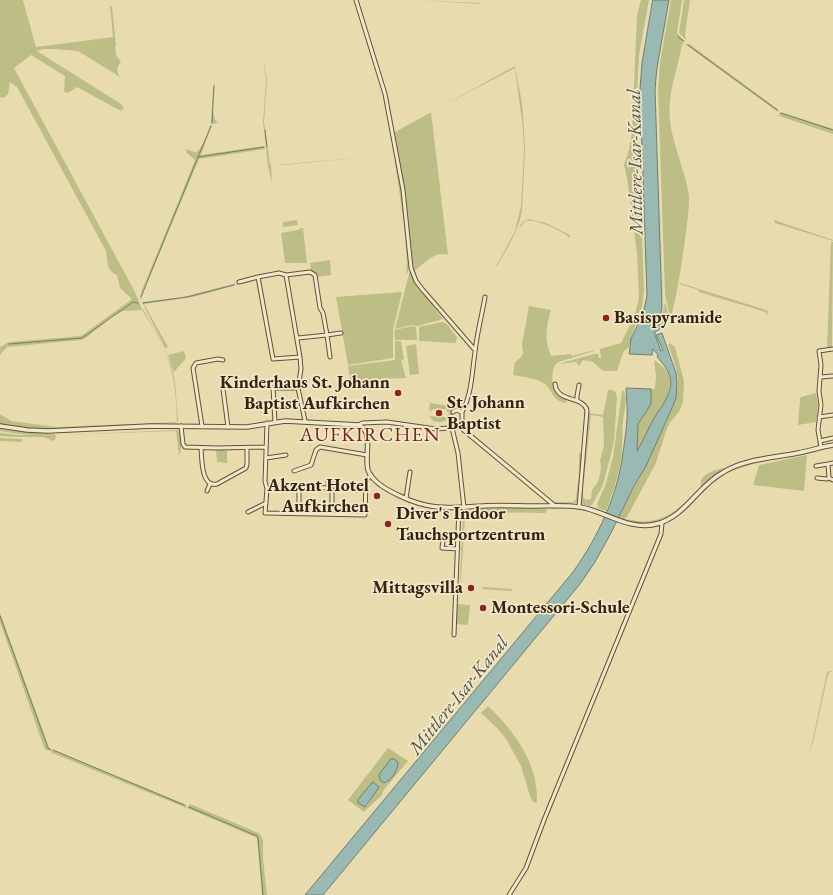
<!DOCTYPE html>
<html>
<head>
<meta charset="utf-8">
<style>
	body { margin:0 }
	canvas { display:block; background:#e8dcaf }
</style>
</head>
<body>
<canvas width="833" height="895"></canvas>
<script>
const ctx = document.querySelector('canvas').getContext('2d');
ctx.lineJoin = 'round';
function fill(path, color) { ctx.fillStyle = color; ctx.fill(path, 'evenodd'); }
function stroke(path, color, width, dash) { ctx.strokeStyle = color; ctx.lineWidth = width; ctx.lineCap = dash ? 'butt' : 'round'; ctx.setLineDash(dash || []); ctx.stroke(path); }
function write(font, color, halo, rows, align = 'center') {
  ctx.font = font + ' "EB Garamond",serif'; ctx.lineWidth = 3.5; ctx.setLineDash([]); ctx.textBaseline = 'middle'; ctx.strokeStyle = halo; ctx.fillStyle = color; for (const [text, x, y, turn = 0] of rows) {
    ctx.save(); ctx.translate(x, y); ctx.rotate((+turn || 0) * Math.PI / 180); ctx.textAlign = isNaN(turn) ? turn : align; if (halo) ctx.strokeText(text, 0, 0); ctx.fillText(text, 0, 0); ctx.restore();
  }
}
fill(new Path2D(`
	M0,0H23L36,47L113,37L110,6H112L116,46L115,47L116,55L121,62C117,67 116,71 120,77L78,51L55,49H44L37,51L121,104L124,108L121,111L77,87L68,93L64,92L65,76L31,55L14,68L135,292L142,309L145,312C154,329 164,346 171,365C177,382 176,402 178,420V422L176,423L44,429L20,428L0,424V414L11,421L56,427L177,422C176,405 176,386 171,369C166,348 153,328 142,310L123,311L112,317L87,337L81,340L7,347L0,355V347L9,342L81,336L132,299L120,288L117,275C106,270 108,263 106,251L17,87L10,82L8,94L4,98L0,97Z
	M417,0L480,3V4Z
	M641,0H649L639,55L637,94L644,291L642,307L632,335L629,347L624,351L617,371H603L593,362L583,360L579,366L576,362L558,364L594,354H598L599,358H601L600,349L621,343L634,317L639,298L637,253L627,178L624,165L630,146L632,131L637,16Z
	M670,0L658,64L656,94L663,296V309L656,93L658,61Z
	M671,0H682L677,33L684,41L682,45C677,70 667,96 670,121C673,146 685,170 689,195C691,207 676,310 670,318L665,294L658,91L660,62Z
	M684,0H690L685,34L686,40L679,33Z
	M685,44H689L779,110L778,112Z
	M263,55L267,81L264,122L270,164L271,165L272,184L268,166L263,122L266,81Z
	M515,66L522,103L524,129L525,151L522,211C518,232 507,248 497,266H496L515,231L521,206L524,150L523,129L515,68L431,112L448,255C435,250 424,264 414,271L395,132Z
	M215,82C215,94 209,114 218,123L211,124L213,89Z
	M780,112L833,129V134L779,116Z
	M210,125H212L201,155L264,146L265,149L199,159L142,294L141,300L140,298L142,290L194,163L195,160L187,153L186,149C189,149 192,152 195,152C201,153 209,130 210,125Z
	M386,155L284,165H276Z
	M394,156L396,161L402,196L409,266L407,274L406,273L407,264L404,224Z
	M529,219L546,223L570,235V238C563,231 534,218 525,221L519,229C521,223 523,220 529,219Z
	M297,220L298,225L283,227V222Z
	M774,220L833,240V241L775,223Z
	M301,228H303L307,263H285L281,233L298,230Z
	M831,242H833L832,348L827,349Z
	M330,260L331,275L317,277L315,272L311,270L310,263Z
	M410,270L413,278L420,289L443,319L418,326L412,325L395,329Z
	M237,283L233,286L193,297L144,304L168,347L165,348L142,302L183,297Z
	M680,283L766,310L768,311L767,316L766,312L699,292V290L679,284Z
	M402,292L393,330V358L348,365L336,297Z
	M665,302C668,311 672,326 662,329L660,328C659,319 664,312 665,302Z
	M529,306L551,310C546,328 544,338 551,356L571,354L572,356L594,350V351L558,362C550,369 551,387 558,395C561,397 564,398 567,400L566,403C551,400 554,392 545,384C537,378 523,377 513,375L515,362L521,357L523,354L522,344Z
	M442,322L446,323L457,337L456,343L419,341V327Z
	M413,326L416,327L417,340H395L394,330Z
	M395,341H401L404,359L401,360L406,378L381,379V389H368L351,385L348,366L395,360Z
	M670,343L675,347L684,381L683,402L679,412L671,421L666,431L656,463L627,517L623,520L619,518C627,500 636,483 646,466C651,457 654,447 658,438C666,420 677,404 678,383C678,370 672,357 668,345Z
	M416,344L419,374L410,375L406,346Z
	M184,351L186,358L174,372L168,355Z
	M654,360C670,371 673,377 668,396L637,452L638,424L651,404V389H655L656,375Z
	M608,390H611L615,391L617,397L614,442L611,454L603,485L592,505L590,506L584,505L581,502L589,413L603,415ZM591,415L603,417L604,446L600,460L601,469L598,482L592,490L591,499L586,500L583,497V489Z
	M622,391H624C628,401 624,410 623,421C622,433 623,446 621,458C620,471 611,499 606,511L595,507H599L597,504L605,486L613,457Z
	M816,393L818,405L816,422L798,425L800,399L801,397Z
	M430,403L449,406L452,411V415C445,421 443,424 433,421L429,416L446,417L447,415L449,414V412H447L446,409H433L432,411L429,410Z
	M126,428H178L63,432H66Z
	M0,429L50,433C34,436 16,434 0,431Z
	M178,430L182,444L179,456L176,431L61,435Z
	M0,433L20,435L54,434L56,435L55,440L53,441L44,437H16L0,436Z
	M0,438L22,439V442L0,441Z
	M216,449L227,451V463L217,462Z
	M583,452L578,502L572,503H554V502H573L576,499L579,474V453Z
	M807,455L804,491L753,485L759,465Z
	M751,463H756C742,468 728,470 716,480C697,495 689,513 665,524L684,511L715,479L727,472Z
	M723,468L724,469L701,486V480C706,472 715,470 723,468Z
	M325,478L336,479L335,486L334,487H325Z
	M685,503C681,517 638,532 628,519C649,526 670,517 685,503Z
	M514,508L545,509L547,510L545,513C519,513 492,510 468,520L466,517L465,518L461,579L462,582H461L460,577L463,515L480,509Z
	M482,587L512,589V591L482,589Z
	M457,604L470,605L468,625L456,624Z
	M0,613L49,747L51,749L49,751L45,750L0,622Z
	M829,671L833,672H830L828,674L814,738L809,757L827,672Z
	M488,706C515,732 539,764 537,803L533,802L530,796L521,766L506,739L498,729L481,713Z
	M388,748L408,761L383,791L382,795L364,812L348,800ZM398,764C396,772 392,778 386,783L380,780ZM372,783H375L379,787L367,806L362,805L361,796Z
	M53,750L187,805L185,809L184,807L50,752Z
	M190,804L254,831L260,834L263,840V858L267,895H262L257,838L187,808Z`), '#bdbe86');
const water = new Path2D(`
	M653,0H669L657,67L655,89L662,308L659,323L660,329L655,332V335L661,351L663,350L656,335L662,333L676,373L677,383L676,398L672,408L646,466L634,486L611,533L595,562L580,584L323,895H305L573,572C598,537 618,495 623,452C625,439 628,419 627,406C627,400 626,394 626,388L651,389V404L638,424L637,451C644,440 649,426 656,415C673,391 678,379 657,357L658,355L653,349L652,355L629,354L631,339L643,313L647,296L640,89L642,63Z
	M391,759H394L398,762C398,771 392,780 384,783L380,780L379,775Z
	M373,782L379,787L371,799L365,807L358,803V800Z`);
fill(water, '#99bab2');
stroke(water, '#727d71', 1);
stroke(new Path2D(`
	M678,37L684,41
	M688,45L777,110
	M781,113L833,130
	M212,123L214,86
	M265,130L267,147
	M198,157L211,126
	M141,297L198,157L264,147
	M143,303L187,297L234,285
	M9,344L82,338L133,302L138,303
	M0,616L48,748L51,750
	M53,750L184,805
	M189,807L257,836L258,839L263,895`), '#727d71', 1);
const minor = new Path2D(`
	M356,0L385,94L403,190L411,268L416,281L422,289L475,350
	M286,275L310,272L315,275L320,308L323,313L327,335L298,338
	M239,282L258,277
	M300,357L286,275L279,273L258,277L273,359L300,357L301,369L298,388L305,421
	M330,357L327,335L341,333
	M820,377L833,376
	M555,384C557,403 582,395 587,410L579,507
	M223,389L228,427
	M577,401V396L579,385
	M453,412L456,410L462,412V422L460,427
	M462,412C472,394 472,372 475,352C477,333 482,315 485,297
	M819,417L833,415
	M275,422L273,388H298
	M267,423L265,481L267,489L265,513L365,515L366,481L371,475
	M359,425L362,423L387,422L436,429L460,427L555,506
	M181,426L183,444L185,447L217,448L266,447
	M202,426L193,368L196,363L218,359L223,360
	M452,428L458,453L464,508
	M820,441L833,438
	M821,447L818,430L821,405L819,391L821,365L819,351L833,349
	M201,448C202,459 201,488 217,484L246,468L247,464V448
	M266,458L286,455
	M833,463L828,464L829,478L833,480
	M816,466L828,464
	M294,471L311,465L316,450L320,447L367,455
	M817,478L827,479L829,478
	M207,491L210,484
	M406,498L410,472
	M248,512L266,503
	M299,514V490L302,487L330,488L332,490V514
	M443,540L442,548L458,549
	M454,635L459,508
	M509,895L526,868L544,820L661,534L662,523`);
const tertiary = new Path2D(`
	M0,426L27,430L48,431L151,426L247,427L285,421L359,425C374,432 364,456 368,470C372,482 389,491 400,496C432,511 449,508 483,506C500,505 517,506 535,506C550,506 565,505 580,507C605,511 629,531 656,524C685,517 697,487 722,473C743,459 773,458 798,453C809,451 821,447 833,445`);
stroke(minor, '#645037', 5);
stroke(tertiary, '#645037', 5.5);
stroke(minor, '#f0e8cb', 3);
stroke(tertiary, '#f0e8cb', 3.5);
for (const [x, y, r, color] of [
	[606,318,4,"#8f2418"],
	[398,393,4,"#8f2418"],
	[439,413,4,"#8f2418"],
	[377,496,4,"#8f2418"],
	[388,524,4,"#8f2418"],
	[471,588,4,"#8f2418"],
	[483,608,4,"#8f2418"]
]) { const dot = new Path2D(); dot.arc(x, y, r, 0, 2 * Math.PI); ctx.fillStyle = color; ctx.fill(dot); stroke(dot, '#f0e8cb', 1.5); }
write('bold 18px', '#38210f', '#f0e8cb', [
	["Basispyramide",614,318],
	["Kinderhaus St. Johann",390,383,"right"],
	["Baptist Aufkirchen",390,404,"right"],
	["St. Johann",447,403],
	["Baptist",447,424],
	["Akzent Hotel",369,486,"right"],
	["Aufkirchen",369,507,"right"],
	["Diver's Indoor",396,514],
	["Tauchsportzentrum",396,535],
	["Mittagsvilla",463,588,"right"],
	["Montessori-Schule",491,608]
], 'left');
write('italic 19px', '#554f40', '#f0e8cb', [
	["Mittlere-Isar-Kanal",636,162,-91],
	["Mittlere-Isar-Kanal",459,696,-51]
]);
ctx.letterSpacing = '1px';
write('20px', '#7a1f14', '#f0e8cb', [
	["AUFKIRCHEN",370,436]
]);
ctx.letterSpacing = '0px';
</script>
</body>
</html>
